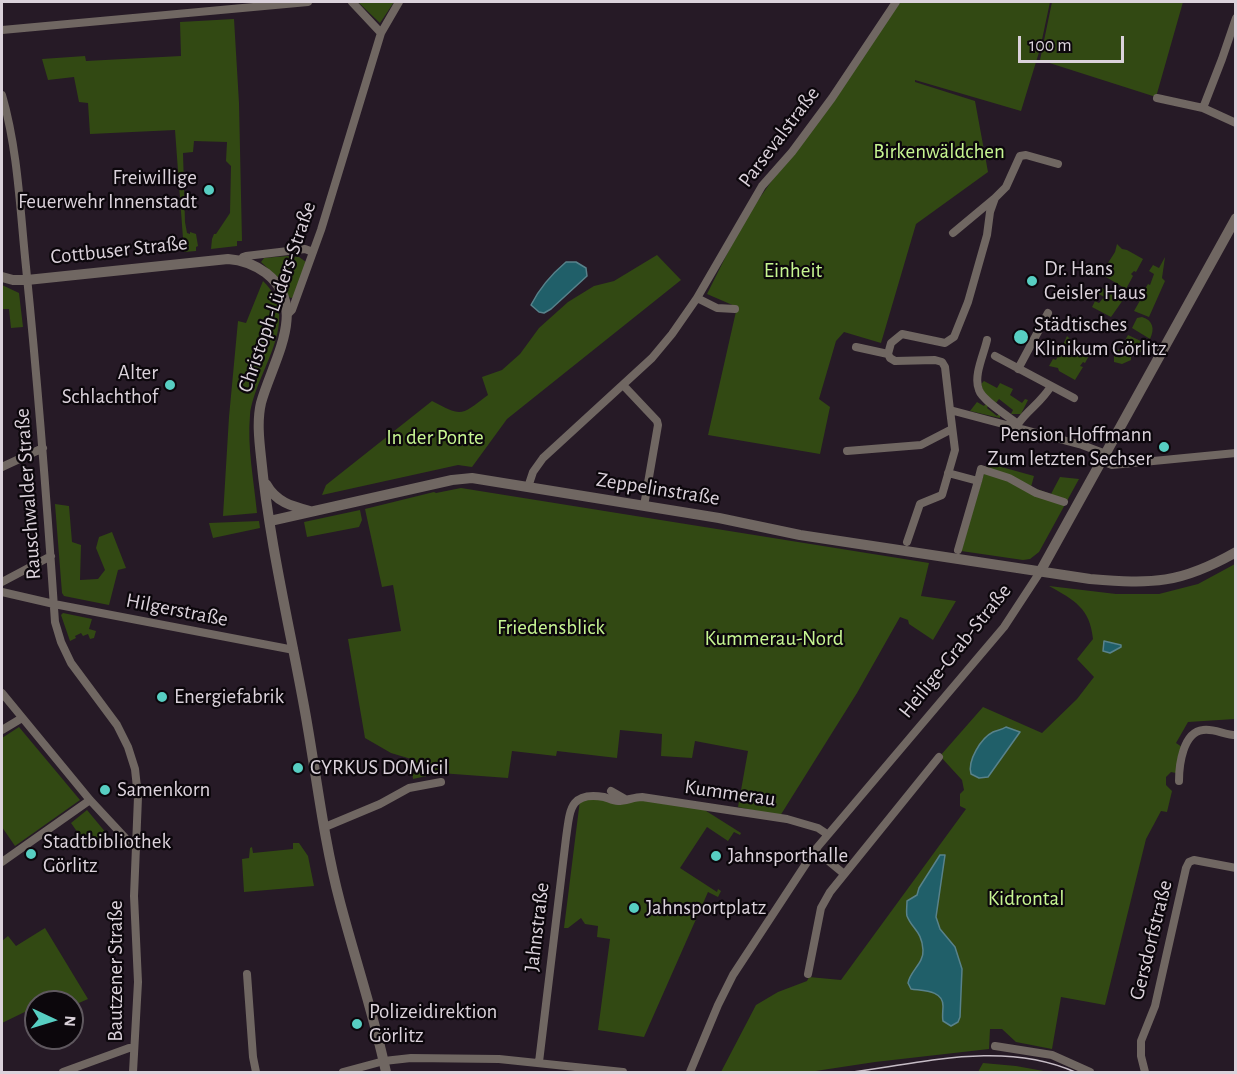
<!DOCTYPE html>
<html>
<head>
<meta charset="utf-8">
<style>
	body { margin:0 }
	#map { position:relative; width:1237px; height:1074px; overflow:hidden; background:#261a26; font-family:"Alegreya Sans",sans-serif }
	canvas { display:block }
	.frame { position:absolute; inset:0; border:3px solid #dbd2db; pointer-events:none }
	.north { position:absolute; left:24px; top:990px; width:60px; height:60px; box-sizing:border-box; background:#0c070c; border:2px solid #5f585f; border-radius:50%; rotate:94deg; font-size:16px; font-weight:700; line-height:24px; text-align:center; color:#dbd2db }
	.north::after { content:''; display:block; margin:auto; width:21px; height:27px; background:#57cec2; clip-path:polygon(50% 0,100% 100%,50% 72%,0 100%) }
	.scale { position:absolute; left:1018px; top:36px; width:106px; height:27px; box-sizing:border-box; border:3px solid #dbd2db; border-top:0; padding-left:8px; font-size:18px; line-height:21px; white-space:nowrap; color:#dbd2db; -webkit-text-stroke:4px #0c070c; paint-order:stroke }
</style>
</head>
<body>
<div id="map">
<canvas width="1237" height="1074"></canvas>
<div class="frame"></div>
<div class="north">N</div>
<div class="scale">100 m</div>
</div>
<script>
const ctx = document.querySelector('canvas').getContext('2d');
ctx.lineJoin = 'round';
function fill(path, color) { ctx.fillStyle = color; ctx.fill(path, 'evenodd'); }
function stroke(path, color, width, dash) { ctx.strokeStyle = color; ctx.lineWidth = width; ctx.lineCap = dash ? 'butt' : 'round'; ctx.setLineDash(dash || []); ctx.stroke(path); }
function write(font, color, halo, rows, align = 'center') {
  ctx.font = font + ' "Alegreya Sans",sans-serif'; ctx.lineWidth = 4.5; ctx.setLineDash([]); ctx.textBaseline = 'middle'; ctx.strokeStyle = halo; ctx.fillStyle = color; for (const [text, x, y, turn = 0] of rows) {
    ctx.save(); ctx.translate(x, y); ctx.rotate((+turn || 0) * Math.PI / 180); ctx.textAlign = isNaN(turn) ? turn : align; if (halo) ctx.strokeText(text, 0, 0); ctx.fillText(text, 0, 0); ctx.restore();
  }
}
fill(new Path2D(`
	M359,2H394L380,23L359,3Z
	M901,2H1050L1040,49L1021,111L915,80V82L975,101L988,172L916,224L881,343L844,332L836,341L819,399L830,407L820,454L708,435L737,307L707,294L744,220L875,35Z
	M1052,2H1183L1156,97L1040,60Z
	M234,19L239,103L242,241H237V246L211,249L212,239L214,234H216L230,213L231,166L226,161L227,142L194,141L193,152L183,153L185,222L187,233L190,234V232L196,234L198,246L196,247V251L184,252L175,130L90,134L88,103L79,102L74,77L48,80L42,59L85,56L86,61L181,56L180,22Z
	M1117,244L1122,249L1127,250L1143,259L1136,272L1134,271L1131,274L1133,276L1126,289L1101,274L1115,252Z
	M657,255L681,280L507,419L472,467L458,465L322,495L326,485L432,401C463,417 460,416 488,395L482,377L502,370L520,354L539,328L568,302L594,286L614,281Z
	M288,256L299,257L306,262L294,297L291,298L289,297L278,278L261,262L264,258Z
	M1165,257L1162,278L1165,281L1149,317L1134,311L1142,297L1136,293L1140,287L1145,289L1148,284L1150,285L1154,274L1149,271L1153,265L1159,268Z
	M263,281C304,320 255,371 250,415C247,447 254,481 257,513L223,516L229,417L238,321L246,323Z
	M2,285L19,293L23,327L11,328L9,309H2Z
	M1102,288L1123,300L1111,317L1092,307L1095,301L1099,303L1104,297L1099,294Z
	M1142,317C1153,320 1155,329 1150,339L1132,328L1137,318Z
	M1128,335L1147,344L1144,351L1135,354L1125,349L1123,344Z
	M1067,336L1071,340L1092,350L1085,363L1083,362L1080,366L1083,367L1075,380L1059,371L1058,368L1049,366L1053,359L1056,360Z
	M1119,349L1131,357V360L1122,364L1114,362V354Z
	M984,381L997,388L1000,383L1013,389L1010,395L1022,403L1025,399L1028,400L1021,414H1011L1013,410L999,399L996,403L984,393L981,384Z
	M977,402L984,406L987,402L989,404L987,408L997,416L1000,412V418L970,411Z
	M987,463L1034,476L1031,487L1051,494L1060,477L1079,479L1039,552L1030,559L1023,560L961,551Z
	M461,488L929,563L921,596L956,601L933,640L909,624L908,620L900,617L857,693L780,816L738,807L748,751L695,741L692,758L661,756L662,734L620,730L617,758L557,751L556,756L512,751L508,778L440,773L413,779L411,759L391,753L365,738L348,639L401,631L393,585L382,587L365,509L434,492L436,493Z
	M55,504L69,506L72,542L81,545L80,580L98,579L105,570L96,548L99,537L112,532L126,568L118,570L109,605L64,596L62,593Z
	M360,510L362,520L359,527L307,537L304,522Z
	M259,521L260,528L213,538L209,523Z
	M1235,564V719L1188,722L1176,743L1182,747L1176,773L1171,772L1166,777V785L1172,791L1167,812L1161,811L1146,839L1105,1005L1061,997L1052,1049L1016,1042L1002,1029H990L989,1049L875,1062L809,1072H721L756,1005L778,992L807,981L809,977L841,980L966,809L960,806V794L964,790L962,780L940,756L983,707L1042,733L1077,699L1094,677L1077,659L1093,639C1090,608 1074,600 1049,586L1116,594H1159L1198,584Z
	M63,613L92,619L89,629L96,631L94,638L90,639L88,634L83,636L81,633L75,636L76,638L70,641L61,615Z
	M19,727L80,800L15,846L2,827V738Z
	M583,799H632L703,809L741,833L740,835L734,832L728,841L707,827L680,868L717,892L718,889L721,891L718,897L708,892L644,1037L598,1030L610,939L597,937L598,926L585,924L581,918L568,928H564L580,800Z
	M87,810L112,840L101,847L90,850L71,823Z
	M293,843H299L308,856L314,886L244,892L242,859L249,858L250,848L252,847L253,853L293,849Z
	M45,928L88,999L72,1006V1002H36V1009L35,1007L2,1023V941L8,936L16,946Z
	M983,1063L1016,1066L1049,1072H978Z`), '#324913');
const water = new Path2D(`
	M566,262H576L586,268L587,276L551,309L544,313L539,312L531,305C539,289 553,273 566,262Z
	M1104,641L1121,645V647L1110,653L1103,651Z
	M1006,727L1020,732L988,777L979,778L971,774C967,761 981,738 993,732C997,730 1002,730 1006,727Z
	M940,855H945L936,917L940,929L955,947L962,969L960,1017L958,1022L951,1026L943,1021C942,1016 943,1011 943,1006C943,990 923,991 911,989L908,983C910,971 924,963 923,950C922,931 912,929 907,916C906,912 907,906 907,901L917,895L919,888Z`);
fill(water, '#205f69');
stroke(water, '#58828b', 1.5);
stroke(new Path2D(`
	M352,2L381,33
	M2,30L308,2
	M2,95C18,150 20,210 26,267C38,385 47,503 55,622L61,642L71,663L117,725L128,747L135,769L138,797L134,896L138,982L133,1072
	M1157,98L1203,108L1236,123
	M1203,108L1222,59L1236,18
	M953,233L995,198L1006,187L1020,156L1026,155L1058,164
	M241,260L243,257L246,256L305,249L313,252
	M697,298L717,308L735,309
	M288,314L292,310L321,230L381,33L399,2
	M987,340C984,354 973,376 979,390C982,400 1009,417 1018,424L1017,428
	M856,347L888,354L890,358L895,361L935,360L942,362L945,367L950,410L1082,445L1106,454
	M888,354L891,343L902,334L945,343L954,337L968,302L987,235L990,212L995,198
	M995,356L1074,398
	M1018,369L1048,313
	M623,385L657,421L658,425L644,506
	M1018,424C1028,409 1041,403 1051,386
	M847,451L921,445L952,429
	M1102,461L1112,465L1236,453
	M2,467L43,448
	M948,473L978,481L958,550
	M978,481L981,469L1009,478L1036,493L1064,502
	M528,487L533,472L543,458L652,358L672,334L697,298L762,186L792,152L832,98L896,2
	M907,542L920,504L942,495L955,450L950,410
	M2,582L51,556
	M2,592L54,604L294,650
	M2,693L90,800L129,842L135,846
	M2,730L22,718
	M1179,781C1179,765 1183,732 1203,730C1213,728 1225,735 1236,735
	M611,791L625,799
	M325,827L380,804L409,788L441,782
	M815,850L843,873
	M2,862L90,800
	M247,974L253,1057L256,1072
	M808,974L821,908L830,892L939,757
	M995,1046L1052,1055L1090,1072
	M539,1062L566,838C570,811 569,791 604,797C608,798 613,801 618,801C626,801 634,797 642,797L787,819L818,828L827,834
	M63,1072L129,1048H134
	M343,1072L384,1061L411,1058L499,1059L623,1072
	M690,1072L718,1005L733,975L815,850L1004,627L1040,572
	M1145,1072L1141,1056V1041L1155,1006L1186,868L1189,862L1194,860L1236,868`), '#706762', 8);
stroke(new Path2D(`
	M2,277L13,280H27L228,259C242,260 255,265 266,273C310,307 272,362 261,403C257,420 259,439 261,457C269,540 289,624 304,706C316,771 323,838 340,902C355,959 374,1015 386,1072
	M266,484C276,502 291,506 310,511
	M270,521L452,480L472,478L719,518L800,535L1090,579C1153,584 1180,584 1236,552
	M1040,572L1236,218`), '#706762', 10);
stroke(new Path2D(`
	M853,1072C926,1062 1005,1041 1075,1072`), '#c6bcc6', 1.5);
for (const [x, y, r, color] of [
	[209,190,6,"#57cec2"],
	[1032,281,6,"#57cec2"],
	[1021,337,8,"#57cec2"],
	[170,385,6,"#57cec2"],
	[1164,447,6,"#57cec2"],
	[162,697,6,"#57cec2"],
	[298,768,6,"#57cec2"],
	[105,790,6,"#57cec2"],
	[31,854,6,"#57cec2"],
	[716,856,6,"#57cec2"],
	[634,908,6,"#57cec2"],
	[357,1024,6,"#57cec2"]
]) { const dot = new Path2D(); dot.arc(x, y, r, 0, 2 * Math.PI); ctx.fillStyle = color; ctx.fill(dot); stroke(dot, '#0c070c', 2); }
write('21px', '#dbd2db', '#0c070c', [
	["Parsevalstraße",779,137,-53],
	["Cottbuser Straße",119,250,-6],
	["Christoph-Lüders-Straße",277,297,-71],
	["Zeppelinstraße",658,489,9],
	["Rauschwalder Straße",28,494,-94],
	["Hilgerstraße",177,610,11],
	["Heilige-Grab-Straße",955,651,-51],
	["Kummerau",730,793,8],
	["Jahnstraße",537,927,-83],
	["Gersdorfstraße",1151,940,-76],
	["Bautzener Straße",116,971,-90]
]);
write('21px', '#c7f692', '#0c070c', [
	["Birkenwäldchen",939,152],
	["Einheit",793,271],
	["In der Ponte",435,438],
	["Friedensblick",551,628],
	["Kummerau-Nord",774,639],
	["Kidrontal",1026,899]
]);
write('21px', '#dbd2db', '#0c070c', [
	["Freiwillige",197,178,"right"],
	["Feuerwehr Innenstadt",197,202,"right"],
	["Dr. Hans",1044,269],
	["Geisler Haus",1044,293],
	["Städtisches",1034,325],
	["Klinikum Görlitz",1034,349],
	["Alter",158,373,"right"],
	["Schlachthof",158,397,"right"],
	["Pension Hoffmann",1152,435,"right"],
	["Zum letzten Sechser",1152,459,"right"],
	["Energiefabrik",174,697],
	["CYRKUS DOMicil",310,768],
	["Samenkorn",117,790],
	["Stadtbibliothek",43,842],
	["Görlitz",43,866],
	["Jahnsporthalle",728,856],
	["Jahnsportplatz",646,908],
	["Polizeidirektion",369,1012],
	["Görlitz",369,1036]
], 'left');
</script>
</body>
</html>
